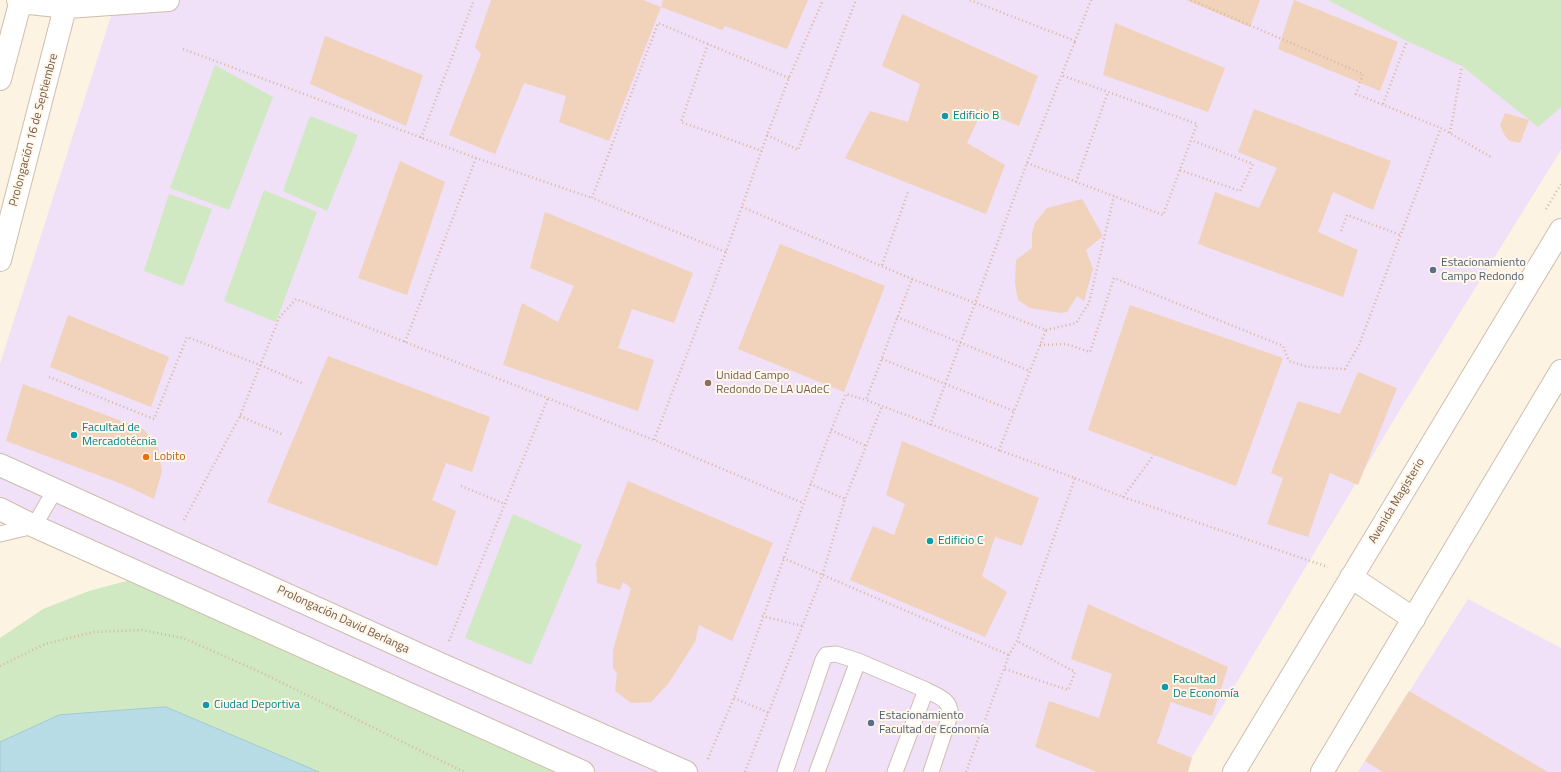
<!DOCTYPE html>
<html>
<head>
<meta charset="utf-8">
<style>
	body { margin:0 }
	canvas { display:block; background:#fcf3e3 }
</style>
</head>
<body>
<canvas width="1561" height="772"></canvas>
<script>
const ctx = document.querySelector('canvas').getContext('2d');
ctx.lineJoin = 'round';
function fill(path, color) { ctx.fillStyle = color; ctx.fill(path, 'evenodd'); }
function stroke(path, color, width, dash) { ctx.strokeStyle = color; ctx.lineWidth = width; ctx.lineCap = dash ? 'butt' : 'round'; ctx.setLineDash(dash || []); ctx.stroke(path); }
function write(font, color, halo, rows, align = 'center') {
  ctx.font = font + ' "Titillium Web",sans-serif'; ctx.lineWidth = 4; ctx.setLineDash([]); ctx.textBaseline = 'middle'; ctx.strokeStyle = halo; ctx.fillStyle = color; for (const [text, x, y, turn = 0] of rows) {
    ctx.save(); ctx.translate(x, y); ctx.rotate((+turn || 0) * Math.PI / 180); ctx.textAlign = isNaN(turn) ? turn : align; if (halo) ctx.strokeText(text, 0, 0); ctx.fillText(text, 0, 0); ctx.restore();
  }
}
fill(new Path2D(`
	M158,0H1561V150L1404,403L1183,772H557L0,523V364L113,10Z
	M1468,599L1561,648V772H1358Z`), '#f0e0f8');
fill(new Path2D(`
	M1328,0H1561V107L1538,127L1462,66L1407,41Z
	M215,65L273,97L229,210L170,188Z
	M310,116L358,135L327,211L283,191Z
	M264,190L317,212L276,322L224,301Z
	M169,194L212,209L183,286L144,271Z
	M513,514L582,545L531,665L465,638Z
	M134,579L561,772H0V638L43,609L89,591Z`), '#d0e9c2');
const water = new Path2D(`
	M166,707L319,772H0V742L59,715Z`);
fill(water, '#b8dce5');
stroke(water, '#9ecbd7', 1);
fill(new Path2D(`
	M491,0H643L661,7L609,141L559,122L566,96L524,83L495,154L449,135L481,54L475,47Z
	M663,0H808L787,49L725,26L722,30L661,7Z
	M1186,0H1260L1250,27Z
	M1294,0L1398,42L1380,91L1278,49Z
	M902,14L1038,76L1019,126L982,111L967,143L1005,165L986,214L845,158L870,111L908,122L920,84L882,66Z
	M1115,23L1225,68L1208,112L1103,75Z
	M325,36L423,75L406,126L310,84Z
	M1254,109L1391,161L1373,210L1333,192L1318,232L1358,250L1343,297L1198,244L1215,192L1259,208L1277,168L1238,152Z
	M1505,113L1529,120L1520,143L1510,141L1505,136L1500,125Z
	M400,161L445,182L407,295L358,278Z
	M1082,199L1103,236L1086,250L1093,269L1084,301L1077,296L1067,312L1061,313L1030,308L1018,300L1015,284L1016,260L1032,248V233L1035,223L1047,208Z
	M545,212L693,273L674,323L632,309L618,348L654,360L638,411L503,365L522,303L558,322L574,286L530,268Z
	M780,244L885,286L844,392L738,349Z
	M1130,305L1283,358L1236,486L1088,430Z
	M68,315L169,357L151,407L50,367Z
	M328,356L490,417L472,472L446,463L432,500L456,511L437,566L267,502Z
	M1358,372L1397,388L1358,485L1330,473L1308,537L1267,524L1283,478L1271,473L1298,401L1340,414Z
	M23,384L143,429L157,443L162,471L154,499L122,484L6,441Z
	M902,441L1039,498L1022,546L995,537L982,576L1007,592L985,637L850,580L873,526L894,535L905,504L886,495Z
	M628,481L773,543L732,641L699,625L695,642L668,684L651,702L631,703L615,691L617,673L613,668V650L631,588L623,582L620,590L597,583L596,563Z
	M1088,604L1228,667L1212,716L1171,702L1157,743L1192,758L1188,772H1097L1035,747L1049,701L1099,718L1112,674L1071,659Z
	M1409,691L1548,772H1383L1365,761Z`), '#f1d3bb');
const lane = new Path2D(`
	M0,534L34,526L55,490
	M926,690C937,696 952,700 950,715L931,772
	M785,772L823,660L826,655L836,654L858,661
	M817,772L858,661L926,690L895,772`);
const street = new Path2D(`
	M18,0L20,2L67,7L168,0
	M0,79L21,0
	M0,260L67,0
	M0,465L440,664L686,772
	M0,509L34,526L583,772
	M1351,577L1414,619
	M1234,772L1561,230
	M1322,772L1561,371`);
stroke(lane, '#cfbead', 17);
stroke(street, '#cfbead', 24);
stroke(new Path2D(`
	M970,0L1075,41L1091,0
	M1191,0L1363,74L1356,94L1441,128L1491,157
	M708,44L681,122L762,151
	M183,49L476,158L592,198
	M789,78L658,23L592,198L726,252L767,135L789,78L823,0
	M1383,104L1407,41
	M1450,133L1462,66
	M767,135L798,150L856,0
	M421,138L474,0
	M1027,163L1163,215L1197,124L1061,75
	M1180,170L1240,191L1253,164L1191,140
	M1076,182L1108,92
	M742,207L912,279
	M1546,209L1561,184
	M1341,231L1347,215L1401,235
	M726,252L654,440L803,503
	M882,265L908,192
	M912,279L1046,330L999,450L866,400Z
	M897,317L1030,371
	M1046,330L1076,323L1089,303L1114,196
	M405,342L476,158
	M1040,345L1066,344L1090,352L1114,278L1283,346L1289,361L1308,367L1345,369L1359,345L1441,128
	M882,359L1014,411
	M49,377L154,419L187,337L260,365L304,384
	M240,416L284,435
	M930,425L1027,163L1075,41
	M831,430L866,446
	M1075,478L1123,497L1328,567
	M810,484L845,499
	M461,486L505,504
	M1123,497L1154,455
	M184,520L240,416L279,318L296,299L654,440
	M783,558L1009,655
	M762,616L803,626
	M449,641L548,398
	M0,666L45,644L94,632L142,630L183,638L260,672L464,772
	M1005,669L1068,690L1075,672L1017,641
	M734,698L769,713
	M708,759C716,738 726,718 734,697C772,596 804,494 846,394L866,400
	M745,772L822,576L845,499L882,406
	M966,772L1009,655L1017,641L1075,478L999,450`), '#d6b79f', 2.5, [1, 3]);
stroke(lane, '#fff', 15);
stroke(street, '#fff', 22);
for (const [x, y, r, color] of [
	[945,116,4,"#0f9aa8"],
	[1433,270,4,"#5c6f8a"],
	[708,383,4,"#8d6e63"],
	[74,435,4,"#0f9aa8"],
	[146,457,4,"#e8710a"],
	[930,541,4,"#0f9aa8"],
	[1165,687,4,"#0f9aa8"],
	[206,705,4,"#0f9aa8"],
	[871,723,4,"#5c6f8a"]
]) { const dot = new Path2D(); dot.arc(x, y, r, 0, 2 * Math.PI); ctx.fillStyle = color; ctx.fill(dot); stroke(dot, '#fff7e9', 1.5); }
write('12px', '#0d838f', '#fff7e9', [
	["Edificio B",953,116],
	["Facultad de",82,428],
	["Mercadotécnia",82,442],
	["Edificio C",938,541],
	["Facultad",1173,680],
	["De Economía",1173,694],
	["Ciudad Deportiva",214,705]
], 'left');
write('12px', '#745b4a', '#fff7e9', [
	["Prolongación 16 de Septiembre",34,130,-75],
	["Avenida Magisterio",1397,501,-59],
	["Prolongación David Berlanga",343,620,25]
]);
write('12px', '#4e5e75', '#fff7e9', [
	["Estacionamiento",1441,263],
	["Campo Redondo",1441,277],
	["Estacionamiento",879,716],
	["Facultad de Economía",879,730]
], 'left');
write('12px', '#785e54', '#fff7e9', [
	["Unidad Campo",716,376],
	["Redondo De LA UAdeC",716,390]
], 'left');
write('12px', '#c56008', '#fff7e9', [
	["Lobito",154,457]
], 'left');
</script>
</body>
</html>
